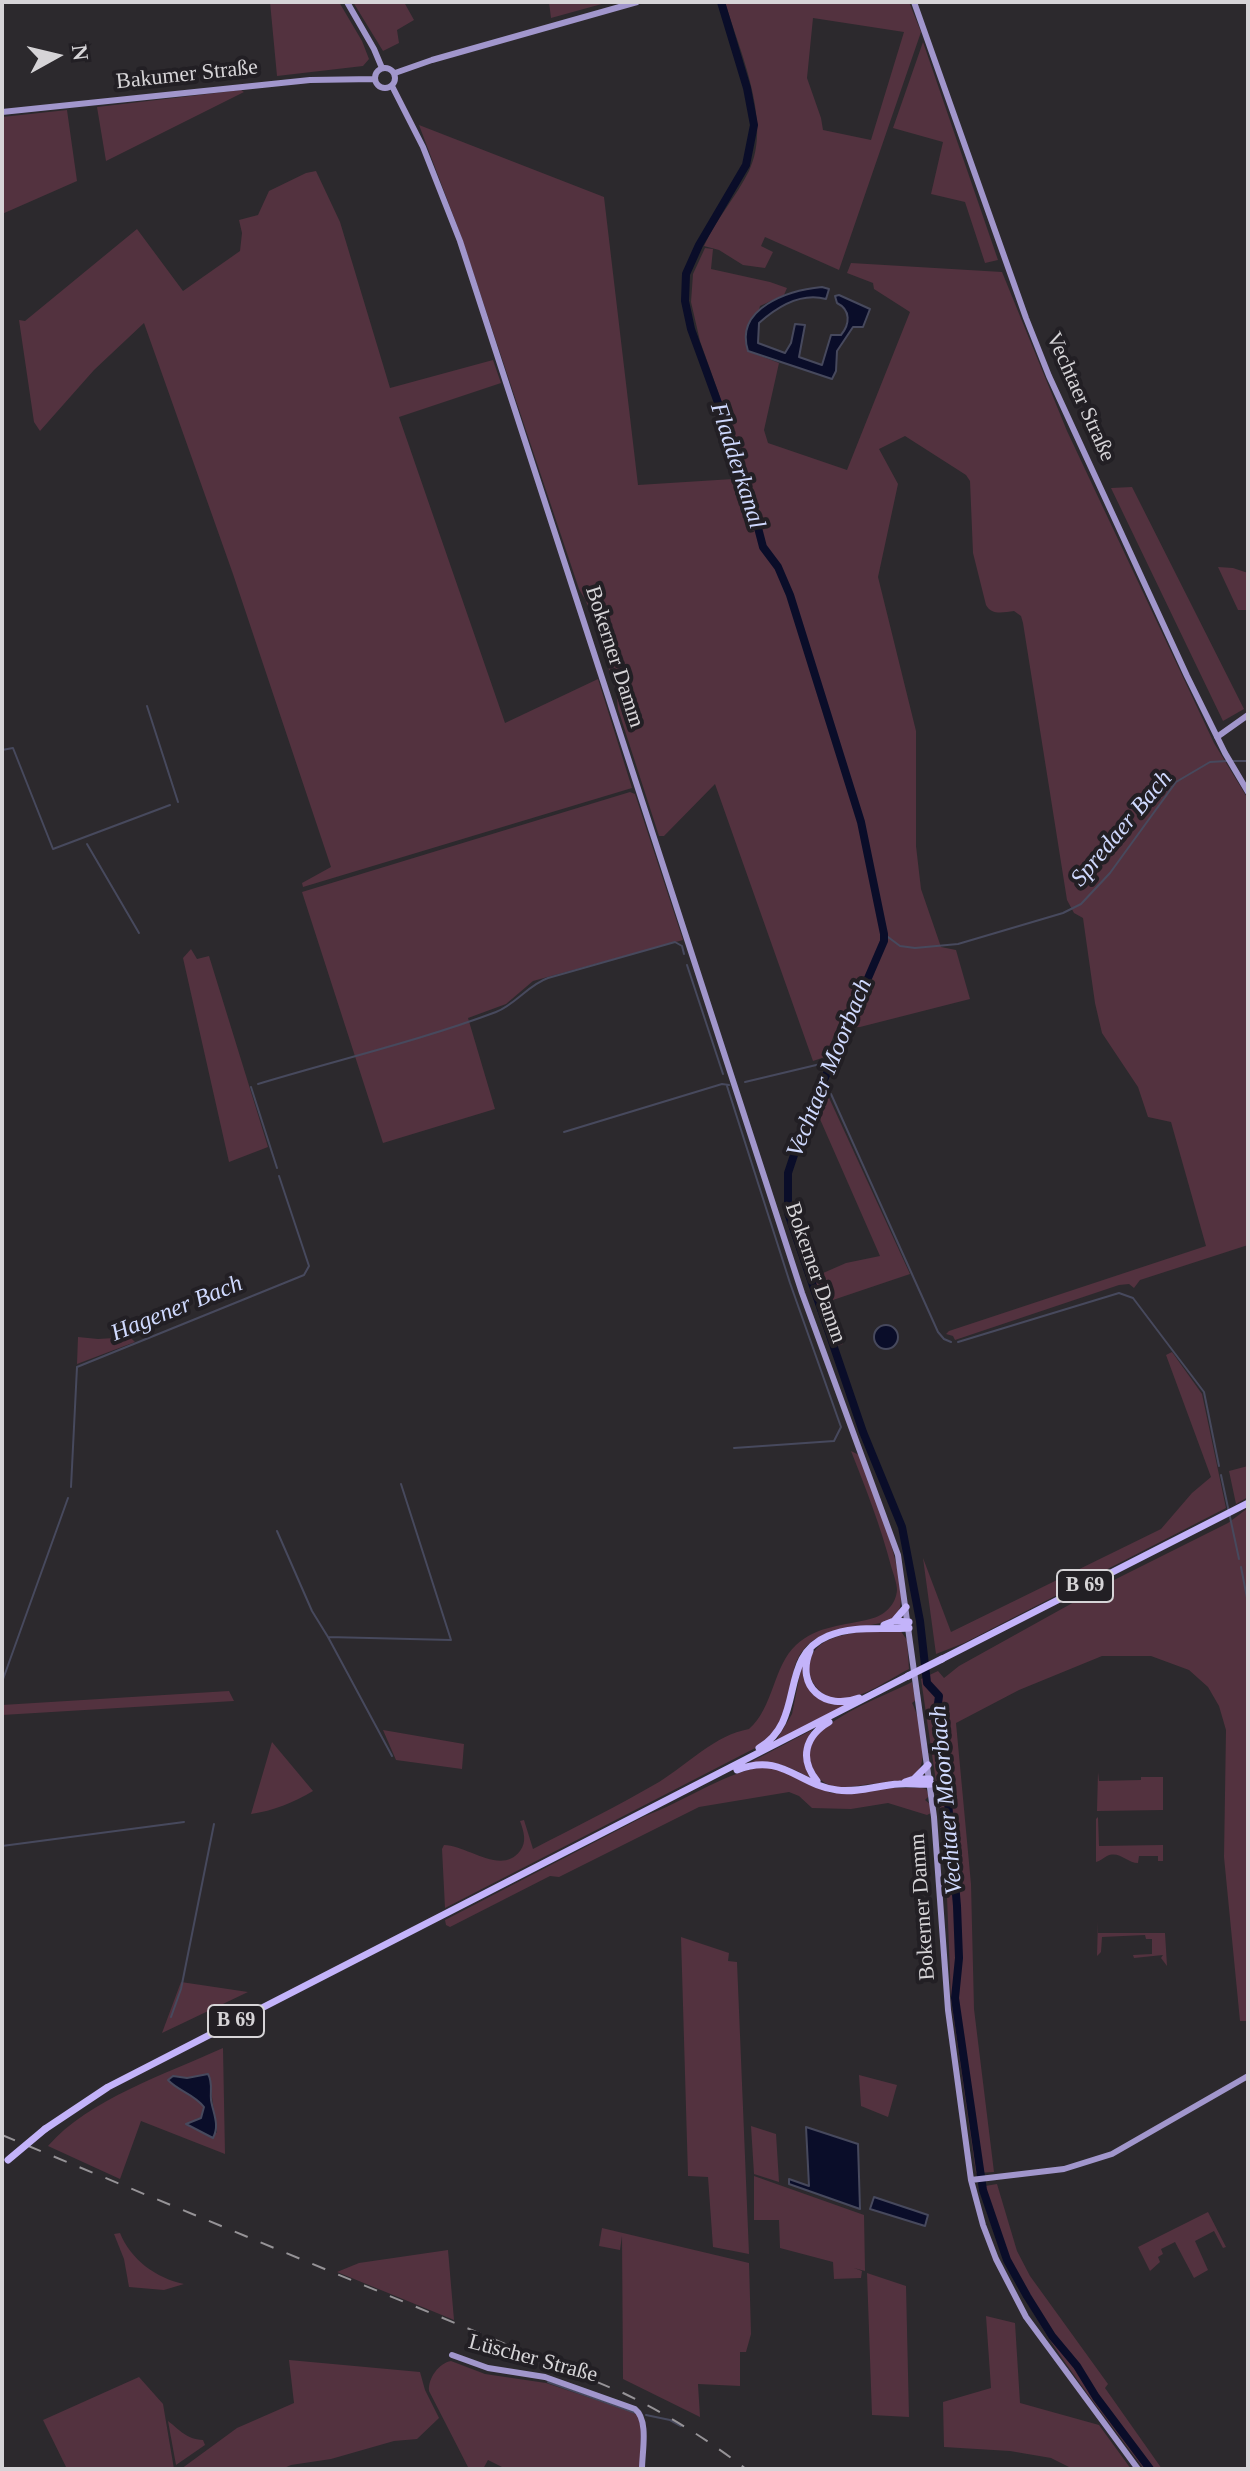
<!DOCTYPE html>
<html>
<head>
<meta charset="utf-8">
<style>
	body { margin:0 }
	#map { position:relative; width:1250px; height:2471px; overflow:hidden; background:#2c292d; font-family:"Times New Roman",serif }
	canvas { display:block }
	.frame { position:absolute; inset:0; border:4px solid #d6d4d7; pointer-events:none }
	.north { position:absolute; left:16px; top:16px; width:80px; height:80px; -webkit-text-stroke:6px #221f24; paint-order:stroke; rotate:82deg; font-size:22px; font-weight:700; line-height:32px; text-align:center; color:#d6d4d7 }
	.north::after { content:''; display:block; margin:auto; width:28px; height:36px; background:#d6d4d7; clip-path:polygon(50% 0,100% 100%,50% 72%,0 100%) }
</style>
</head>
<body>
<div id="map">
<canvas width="1250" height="2471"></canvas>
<div class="frame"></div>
<div class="north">N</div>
</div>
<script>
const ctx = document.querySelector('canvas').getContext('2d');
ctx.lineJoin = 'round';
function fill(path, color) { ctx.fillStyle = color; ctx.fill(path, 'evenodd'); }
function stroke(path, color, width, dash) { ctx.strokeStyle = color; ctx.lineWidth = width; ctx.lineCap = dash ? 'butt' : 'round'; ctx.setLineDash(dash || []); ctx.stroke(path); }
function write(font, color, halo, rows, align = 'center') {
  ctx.font = font + ' "Times New Roman",serif'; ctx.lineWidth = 8; ctx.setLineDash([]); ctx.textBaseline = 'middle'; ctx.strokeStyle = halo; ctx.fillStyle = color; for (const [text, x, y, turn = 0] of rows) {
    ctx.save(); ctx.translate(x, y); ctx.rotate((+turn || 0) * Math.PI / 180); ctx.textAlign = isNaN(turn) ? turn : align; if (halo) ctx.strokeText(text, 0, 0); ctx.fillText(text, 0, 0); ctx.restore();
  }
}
fill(new Path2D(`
	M270,2H339L362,41L369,59L363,66L277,76Z
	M353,2H404L414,20L397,30L399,43L383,51Z
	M549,2H609L551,18Z
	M725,2H909L921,32L839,270L765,237L761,246L773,252L765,268L743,265L719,250L704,246C716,219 736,197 749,171C773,122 739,50 725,2ZM813,18L904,32L871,140L823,130L821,118L807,78Z
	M923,42L998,260L985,263L965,202L931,194L943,142L893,128Z
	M241,90L244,92L106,161L97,107Z
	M67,110L77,181L2,214V117Z
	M419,125L604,197L638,485L749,478L700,341L691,302L693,274L705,248L713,249L711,269L770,282L787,288L784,295L760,306L748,351L779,363L764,430L768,443L847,470L910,312L874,289L873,283L847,273L851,263L1002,272L1067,431L1214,743L1248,799V1245L1140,1280L1134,1288L1129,1284L1119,1285L955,1340L953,1336L946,1334L949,1331L1206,1246L1171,1122L1148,1117L1138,1087L1102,1033L1095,1003L1083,918L1074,913L1067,900L1023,623L1021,616L1014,611C1004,612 992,616 986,605L973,553L970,481L966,475L905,436L879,449L898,484L878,577L916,731V846L921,889L941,947L956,950L970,999L860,1027L837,1028L825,1057L813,1061L715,784L664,836H659L618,709L616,690L586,601L579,589L461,236Z
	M316,171L340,222L390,388L493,360L501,383L399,417L505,723L598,679L632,788L303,887L302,883L331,867L233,574L144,323L94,370L40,431L34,422L19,320L25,321L137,229L183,291L240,251L242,233L239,220L258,215L269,191L306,173Z
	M1132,487L1244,709L1223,721L1111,488Z
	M1218,567L1233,568L1248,573V610H1238Z
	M630,792L635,794L638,803L683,940L533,981L506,1004L468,1018L495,1109L383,1143L302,892Z
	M191,949L197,959L209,956L268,1147L229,1162L183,958Z
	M825,1089L910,1274L830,1301L843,1344L837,1346L814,1277L846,1263L880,1256L816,1110Z
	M78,1337L98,1339L130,1337L135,1342L77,1364Z
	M1172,1352L1202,1394L1226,1508L964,1643L936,1654L923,1558L951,1632L1161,1529L1192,1493L1211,1477L1166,1355Z
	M851,1451L859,1455C870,1484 913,1587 898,1613C893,1621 880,1623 871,1625C847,1629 820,1629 804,1649C788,1668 794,1692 786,1713C782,1723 771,1734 765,1743L445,1908L442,1849L444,1845C467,1845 501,1876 520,1851C527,1842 524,1832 520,1821L524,1820L533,1849C575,1827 618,1806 659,1782C688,1764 715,1735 749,1729C774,1707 773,1666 796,1645C818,1625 844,1626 870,1619C884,1616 896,1605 897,1590C897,1583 893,1573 891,1566C881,1527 866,1489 851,1451Z
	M1248,1466V1497L1236,1504L1229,1471Z
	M1248,1508V2021H1240L1224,1857L1226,1730L1219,1706L1208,1687L1189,1670L1151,1656H1102L1019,1690L956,1723L971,1884L974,2009L994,2172L976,2173L951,1999L946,1871L940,1809L921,1679L938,1671L944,1678L959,1666L1112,1581L1228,1523Z
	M900,1630L907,1640L909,1669C889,1679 864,1698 842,1699C817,1701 797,1668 817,1648C835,1630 876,1631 900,1630Z
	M803,1659L814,1695L830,1704L846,1705L776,1741L792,1714Z
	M912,1682L916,1700L912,1703C919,1715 930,1759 917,1772C907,1783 883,1783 870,1784C856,1786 839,1790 827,1784C810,1776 804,1751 816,1737C836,1713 884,1696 912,1682Z
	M229,1691L234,1701L2,1715V1705Z
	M383,1730L464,1744L462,1769L396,1760Z
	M812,1730C803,1748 801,1759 810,1778C790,1766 773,1760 749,1763Z
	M272,1742L313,1791C295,1802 273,1811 251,1814Z
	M760,1767L780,1769L831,1793L847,1794L889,1788H922L926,1789L929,1796L925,1800L930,1804L931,1813L927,1815L888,1803L851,1809L812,1808L799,1796L789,1792L699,1807L559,1877L550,1876L450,1927L446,1925L445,1920L645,1816C685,1801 719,1776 760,1767Z
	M1098,1772L1099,1781L1141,1780V1777H1163V1810L1097,1811Z
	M1098,1817L1099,1846L1163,1845V1861H1158V1856H1139L1138,1863C1127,1863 1119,1850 1107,1856C1103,1858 1100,1861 1096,1862V1819Z
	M1098,1921V1933H1165L1167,1966L1161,1958L1163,1955L1134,1958L1133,1955L1152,1954V1939H1146L1145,1935L1102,1937L1101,1952L1097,1956Z
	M681,1937L729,1953L728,1961L737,1962L749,2254L713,2247L708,2177L688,2176Z
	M181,1982L248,1992L162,2033Z
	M223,2048L225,2154L141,2121L120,2179L48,2146C89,2099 166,2074 223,2048ZM173,2076L188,2078L211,2090L217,2133L196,2119L201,2118L205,2107L192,2094L176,2087Z
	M859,2075L897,2085L888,2117L861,2106Z
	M751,2126L776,2134L779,2182L754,2174Z
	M754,2176L864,2215L865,2271L854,2268L862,2271L861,2278L834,2279L833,2262L780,2248L779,2220H754Z
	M997,2184L1017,2251L1030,2276L1108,2384L1105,2388L1162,2469H1144C1078,2380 1012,2303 981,2194L979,2187Z
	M1208,2212L1226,2247L1223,2248L1214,2231L1195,2241L1208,2270L1194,2278L1175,2242L1161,2249L1163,2254L1158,2257L1160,2262L1150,2271L1138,2247Z
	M602,2228L749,2263L751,2334L746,2352H740V2386L698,2384L700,2417L623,2379L622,2236L620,2250L599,2246Z
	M120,2233C131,2260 156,2278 184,2284L164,2290L129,2287L124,2259L114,2234Z
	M448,2250L454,2320L337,2272L359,2263Z
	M867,2273L906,2286L909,2417L872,2415Z
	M986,2316L1015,2323L1020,2403L1099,2425L1131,2469H1073L1051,2458L1010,2451L944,2447L943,2402L991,2388Z
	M289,2360L420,2372L425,2390L439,2418L417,2439L394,2441L331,2459L291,2465L282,2469H181L237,2428L294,2403Z
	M451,2361L485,2374L546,2383L638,2414L641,2420L640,2469H506L488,2460L483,2469H469L429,2391C428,2378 439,2363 451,2361Z
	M139,2377L163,2404L174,2469H67L43,2420Z
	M168,2421C180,2430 186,2439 203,2440L205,2445L176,2465Z`), '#53323f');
const water = new Path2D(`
	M822,287L829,289L826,299C801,292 778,306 759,323L758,343L785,353L791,343L795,324L805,325L799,357L822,365L831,335H841C850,324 851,310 837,303L835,296L839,295L870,309L863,327H853L837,351L836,371L832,379L748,351C734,308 789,290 822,287Z
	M874 1337a12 12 0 1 1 24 0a12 12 0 1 1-24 0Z
	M208,2074C213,2083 210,2090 211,2100C213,2113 220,2125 213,2138L186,2124L201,2118L204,2107C194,2094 178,2091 168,2080L173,2076L187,2078Z
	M806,2127L858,2144L860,2209L789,2184V2179L809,2186Z
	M874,2197L928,2215L925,2226L870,2209Z`);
fill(water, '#0a0d29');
stroke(water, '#47495d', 2);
stroke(new Path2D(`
	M147,706L178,802
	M2,750L13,748L53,849L170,805
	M1233,761H1248
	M87,844L139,933
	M884,934L900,946L915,948L958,944L1063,913L1081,904L1110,873L1176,782L1210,762L1227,761
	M687,965L723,1074
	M745,1082L833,1061
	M258,1084C337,1060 419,1041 496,1012C516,1004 528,985 548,978L675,942L682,946L684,954
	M727,1086L790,1283L841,1427L834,1441L734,1448
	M251,1087L277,1168
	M831,1094L938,1332L944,1339L951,1342
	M564,1132L722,1084L729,1085
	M958,1342L1119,1293L1133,1298L1204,1392L1219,1466
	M1221,1475L1239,1559
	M71,1487L77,1367L304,1275L309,1266L279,1176
	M277,1531L312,1611L328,1637
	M1241,1567L1248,1603
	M2,1682L68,1498
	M392,1756L328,1637L451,1640L401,1484
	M2,1846L184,1822
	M171,2017L181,1989L214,1824
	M548,2382L636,2413
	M646,2415L670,2420L681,2426`), '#47495d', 2);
stroke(new Path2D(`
	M721,2L747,88L754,125L746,165L699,245L686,274L685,301L691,329L744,474L763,547L778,567L790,595L861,822L884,934V941L802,1131L788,1173V1213L863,1432L902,1527L920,1621L927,1683L939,1696L936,1719L943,1744L957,1906L959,1958L955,1998L983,2190L1007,2260L1027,2296L1052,2336L1077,2366L1096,2397L1150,2469`), '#0a0d29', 8);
stroke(new Path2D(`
	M347,2L374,49L382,68
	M914,2L1026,318L1049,376L1187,676L1225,753L1248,792
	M375 78a10 10 0 1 1 20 0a10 10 0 1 1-20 0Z
	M395,73L432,60L637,2
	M392,86L423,147L460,241L802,1293L898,1555L934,1817L948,2010L971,2180L983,2225L996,2259L1026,2317L1138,2469
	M2,112L310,80L375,79
	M1217,737L1248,715
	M971,2180L1064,2169L1112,2154L1248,2076
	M452,2355L488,2368L545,2377L635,2409C649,2420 642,2452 642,2469`), '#a196cc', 6);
stroke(new Path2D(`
	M894,1621L906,1607
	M884,1625L894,1621L909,1622
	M810,1651C795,1687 825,1711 859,1698
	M942,1659L1248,1503
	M759,1748C807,1720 777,1657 828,1636C854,1625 882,1630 909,1628
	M737,1770C782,1752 798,1785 837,1790C858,1793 879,1785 899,1784C910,1783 920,1785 931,1784
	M914,1779L928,1765
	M817,1781C799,1759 805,1736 829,1722
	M905,1782L914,1779H930
	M45,2129L108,2087L908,1676`), '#c3b3fa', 7);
stroke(new Path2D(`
	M2,2135L621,2392C665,2413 707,2439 746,2469`), '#969397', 2, [14, 14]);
stroke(new Path2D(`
	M908,1676L942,1659
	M8,2160L45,2129`), '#c3b3fa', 7);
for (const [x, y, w] of [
	[1085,1586,56],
	[236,2021,56]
]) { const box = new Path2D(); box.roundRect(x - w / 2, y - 16, w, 32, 6); ctx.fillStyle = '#221f24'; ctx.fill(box); stroke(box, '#d6d4d7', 2); }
write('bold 20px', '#d6d4d7', null, [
	["B 69",1085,1586],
	["B 69",236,2021]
]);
write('22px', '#d6d4d7', '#221f24', [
	["Bakumer Straße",187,75,-6],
	["Vechtaer Straße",1080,397,66],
	["Bokerner Damm",614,657,72],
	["Bokerner Damm",815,1273,71],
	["Bokerner Damm",923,1907,-94],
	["Lüscher Straße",533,2359,15]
]);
write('italic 24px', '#cfd9fe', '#221f24', [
	["Fladderkanal",737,466,72],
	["Spredaer Bach",1122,829,-50],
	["Vechtaer Moorbach",830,1068,-68],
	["Hagener Bach",177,1309,-22],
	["Vechtaer Moorbach",947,1800,-95]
]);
</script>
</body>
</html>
